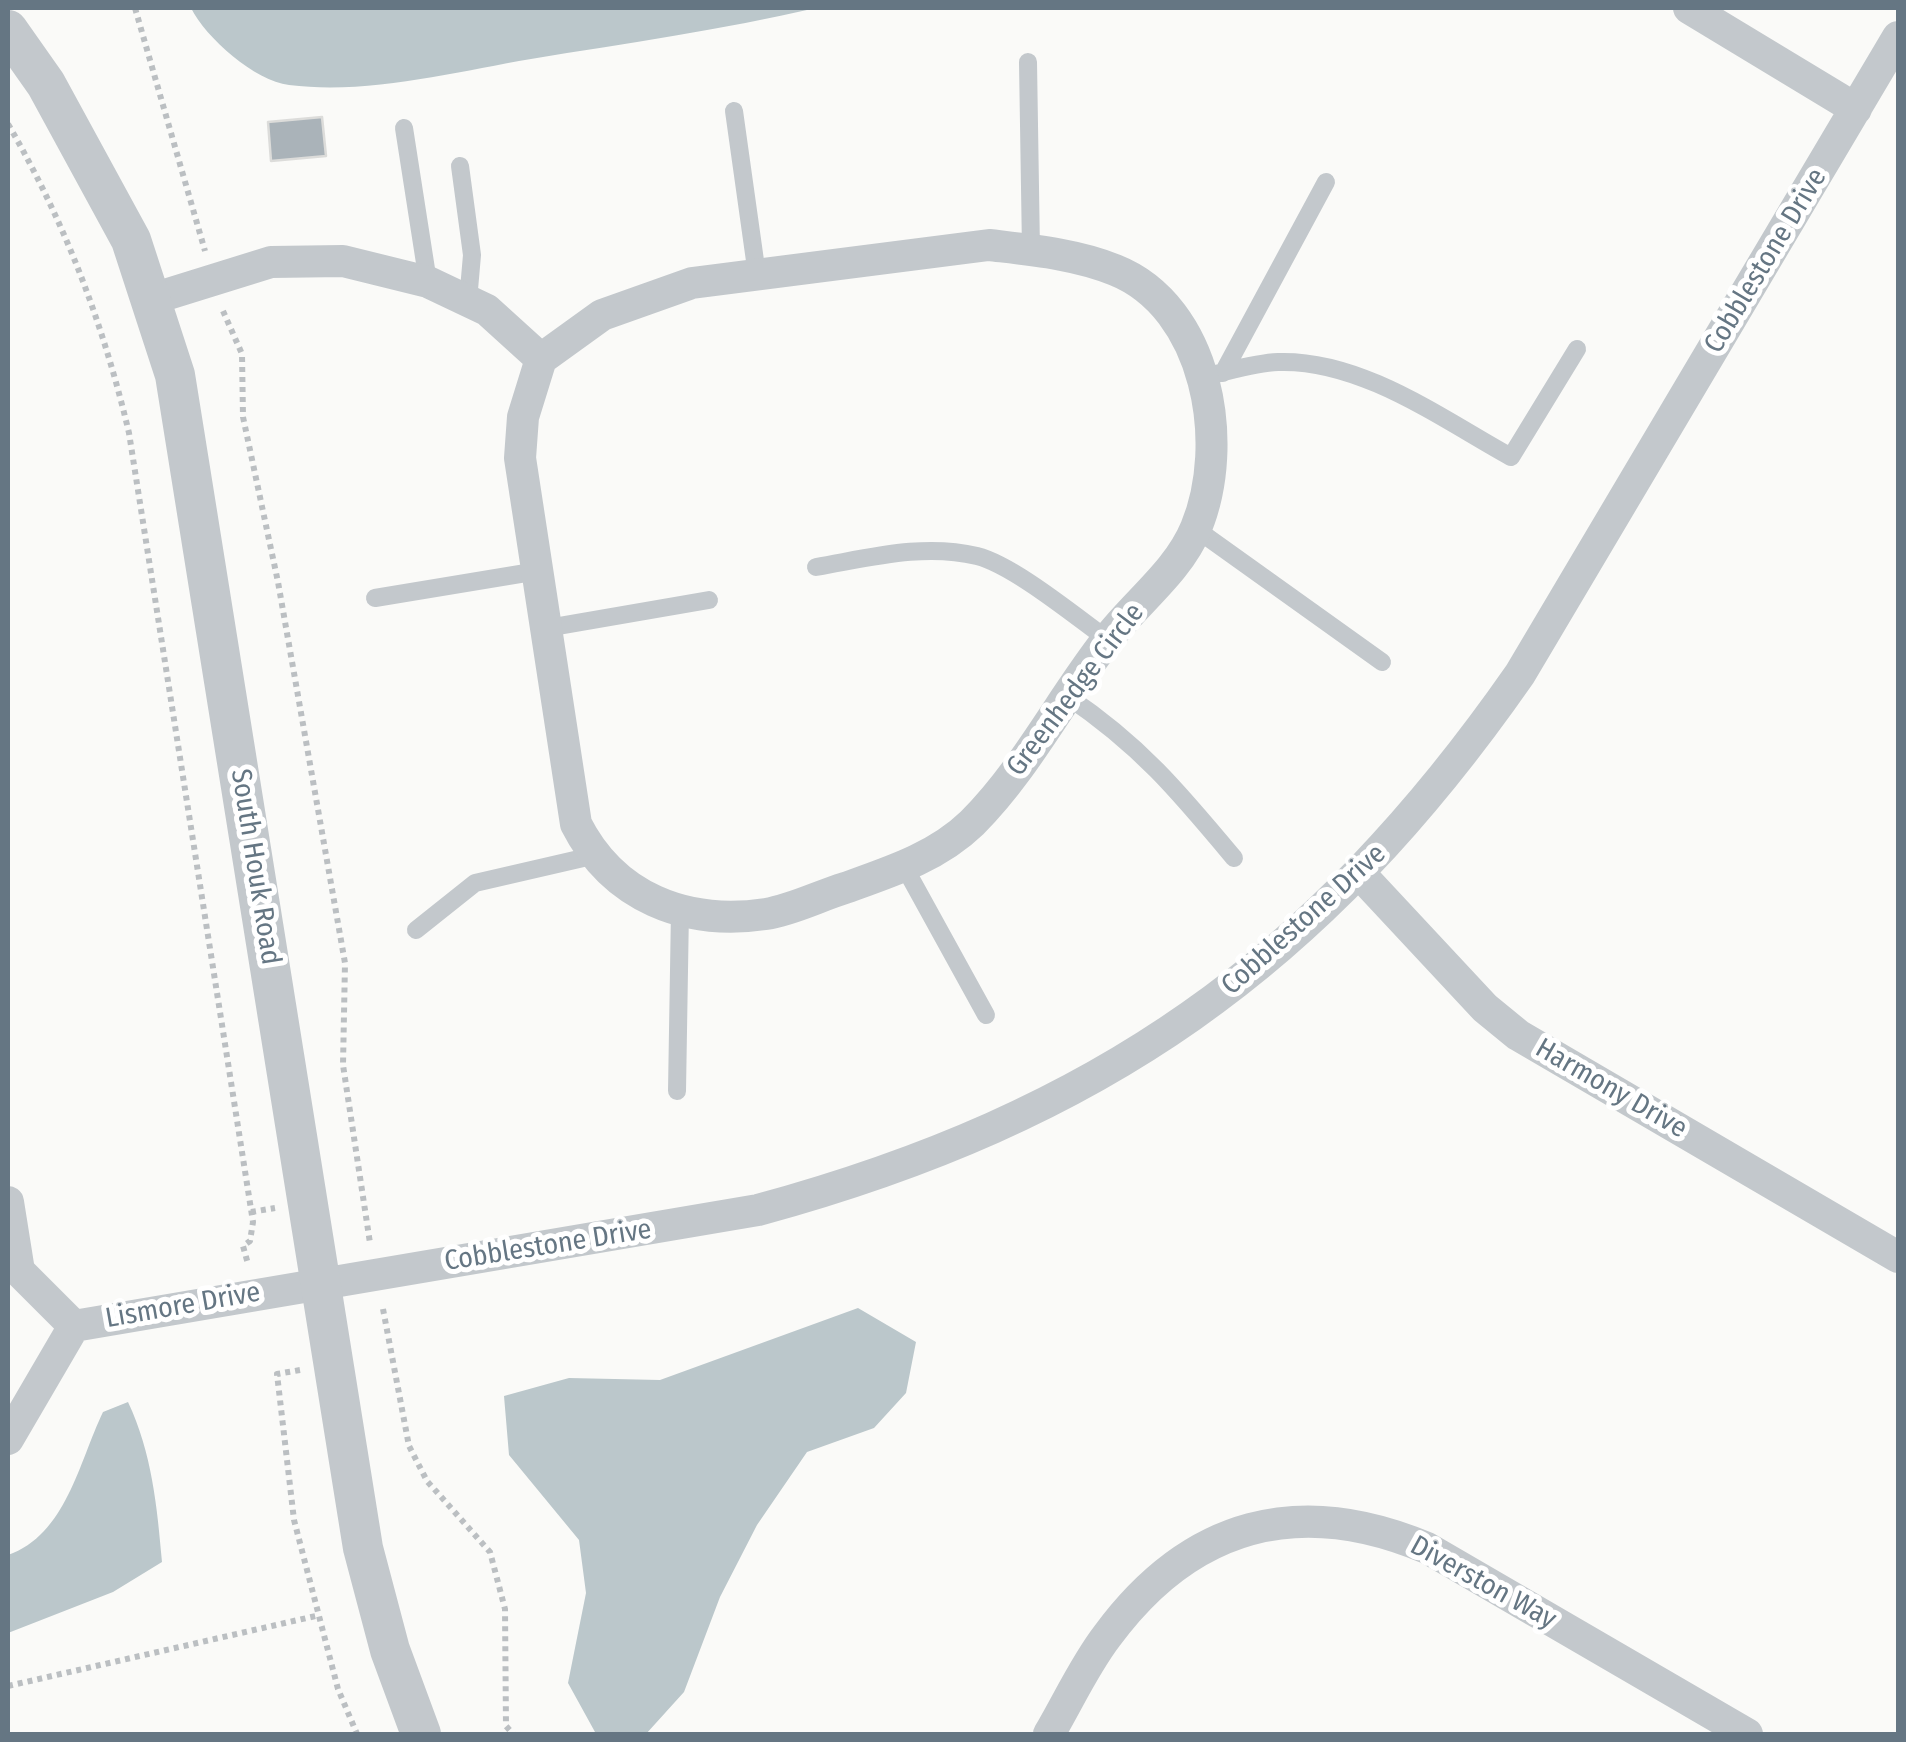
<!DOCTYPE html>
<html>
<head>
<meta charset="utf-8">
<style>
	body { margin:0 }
	#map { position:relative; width:1906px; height:1742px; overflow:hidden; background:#fafaf8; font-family:"Fira Sans Condensed",sans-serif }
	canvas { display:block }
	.frame { position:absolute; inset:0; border:10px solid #657683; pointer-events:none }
</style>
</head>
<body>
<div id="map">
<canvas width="1906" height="1742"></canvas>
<div class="frame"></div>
</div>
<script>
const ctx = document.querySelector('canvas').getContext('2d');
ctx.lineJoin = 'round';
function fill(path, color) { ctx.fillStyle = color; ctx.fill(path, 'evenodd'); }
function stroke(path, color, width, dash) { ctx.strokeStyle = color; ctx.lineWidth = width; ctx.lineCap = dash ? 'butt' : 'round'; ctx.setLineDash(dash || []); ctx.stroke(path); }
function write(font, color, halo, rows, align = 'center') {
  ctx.font = font + ' "Fira Sans Condensed",sans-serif'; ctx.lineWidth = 10; ctx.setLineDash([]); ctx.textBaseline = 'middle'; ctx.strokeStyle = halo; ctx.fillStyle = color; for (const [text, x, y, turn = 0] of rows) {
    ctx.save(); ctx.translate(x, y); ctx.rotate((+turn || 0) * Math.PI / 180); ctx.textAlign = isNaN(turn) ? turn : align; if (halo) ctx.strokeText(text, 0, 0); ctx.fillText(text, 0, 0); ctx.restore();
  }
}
fill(new Path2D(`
	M191,8H816C722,30 627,43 531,59C454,72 368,95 289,85C255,81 206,38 191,8Z
	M858,1308L916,1342L906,1393L874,1428L807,1452L757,1525L720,1597L684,1692L646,1734L595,1732L568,1683L586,1593L579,1540L509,1455L504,1396L569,1378L660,1380Z
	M128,1402C152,1453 157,1506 162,1562L113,1592L8,1633V1555C66,1535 79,1462 103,1412Z`), '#bbc7cb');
const building = new Path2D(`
	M322,117L326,156L271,161L268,122Z`);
fill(building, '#aab3b9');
stroke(building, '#dcdcda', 2.5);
stroke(new Path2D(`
	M135,8L205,251
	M8,124C65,222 103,323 129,433L253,1222L250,1241L243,1246L248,1264
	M223,311L242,354L243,417L278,582L345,963L343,1065L370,1243
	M251,1212L275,1208
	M383,1309L409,1446L427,1481L490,1552L505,1609L506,1726L513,1734
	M300,1370L277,1374L294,1520L338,1689L357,1734
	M8,1686L320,1615`), '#bbbfc2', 6, [5, 5]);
stroke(new Path2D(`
	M1028,62L1031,250
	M734,111L757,275
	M404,128L428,282
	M460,166L472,255L468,301
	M1223,373L1326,182
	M1202,377C1227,372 1253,363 1278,362C1361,359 1442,419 1511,457L1577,349
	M1196,529L1382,662
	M816,567C869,558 923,543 977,556C1013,565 1075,616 1107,639
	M375,598L538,571
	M547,628L709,600
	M1067,696C1140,745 1179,792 1234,858
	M905,868L986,1015
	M416,930L475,883L592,856
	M677,1091L680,910`), '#c3c8cc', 18);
stroke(new Path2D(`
	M1689,8L1856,109
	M989,245C1031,250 1076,254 1115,270C1208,307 1231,444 1196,528C1178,572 1135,603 1107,640C1060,700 1026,769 972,823C937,857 890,872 845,888C819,896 792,910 766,914C685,926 613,897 576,824L520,458L523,417L541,359L602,315L692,283Z
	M152,299L271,262L343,261L428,282L487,310L541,359
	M1360,874L1485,1008L1518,1035L1898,1257
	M8,1202L19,1271L74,1326L758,1210C1099,1117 1318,964 1520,674L1898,37
	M8,1439L74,1326
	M1049,1734C1068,1702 1084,1666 1107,1636C1191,1522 1299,1494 1427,1548L1747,1734`), '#c3c8cc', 32);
stroke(new Path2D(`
	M8,30L46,84L131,240L175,375L363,1548L390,1650L421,1734`), '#c3c8cc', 40);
write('28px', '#657683', '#fff', [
	["Cobblestone Drive",1766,261,-59],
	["Greenhedge Circle",1076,690,-53],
	["South Houk Road",255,867,81],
	["Cobblestone Drive",1304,920,-42],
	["Harmony Drive",1611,1089,30],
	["Cobblestone Drive",548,1246,-9],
	["Lismore Drive",183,1306,-10],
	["Diverston Way",1483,1583,29]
]);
</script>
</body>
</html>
